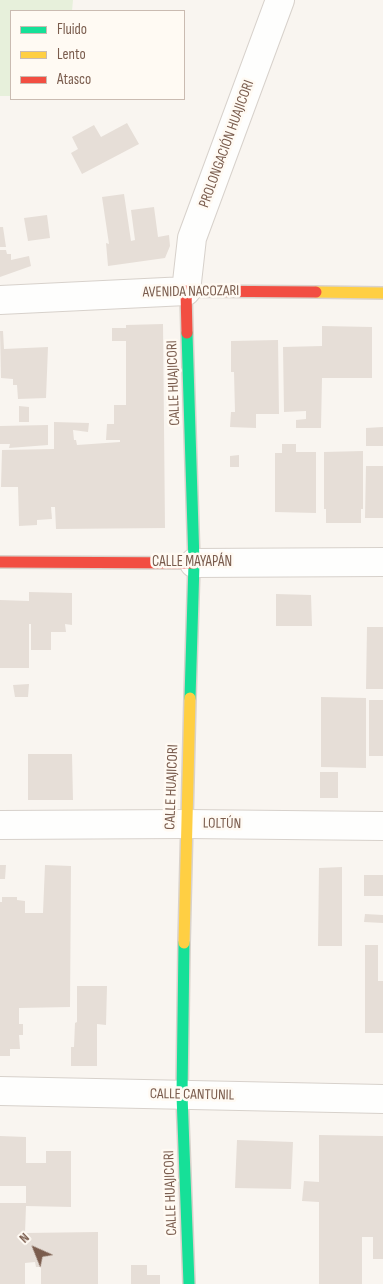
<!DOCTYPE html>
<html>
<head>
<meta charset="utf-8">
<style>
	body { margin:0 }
	#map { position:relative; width:383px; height:1284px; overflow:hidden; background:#f9f5f0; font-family:"Sofia Sans Condensed",sans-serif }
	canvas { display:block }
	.legend { position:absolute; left:10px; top:10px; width:175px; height:90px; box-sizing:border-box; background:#fffaf3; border:1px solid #cabbb1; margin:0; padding:6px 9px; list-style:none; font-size:15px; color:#7a5c4d }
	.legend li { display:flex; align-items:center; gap:10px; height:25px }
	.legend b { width:25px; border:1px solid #cabbb1 }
	.north { position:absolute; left:10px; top:1224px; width:50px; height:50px; -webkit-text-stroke:4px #fffaf3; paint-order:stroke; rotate:316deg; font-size:14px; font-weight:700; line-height:20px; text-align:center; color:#7a5c4d }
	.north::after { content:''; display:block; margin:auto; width:18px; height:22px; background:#7a5c4d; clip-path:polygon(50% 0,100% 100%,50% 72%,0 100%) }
</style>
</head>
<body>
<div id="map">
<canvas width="383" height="1284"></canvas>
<ul class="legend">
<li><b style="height:6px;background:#16e098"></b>Fluido</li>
<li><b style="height:6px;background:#ffcf43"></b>Lento</li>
<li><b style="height:6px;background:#f24e42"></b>Atasco</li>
</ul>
<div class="north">N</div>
</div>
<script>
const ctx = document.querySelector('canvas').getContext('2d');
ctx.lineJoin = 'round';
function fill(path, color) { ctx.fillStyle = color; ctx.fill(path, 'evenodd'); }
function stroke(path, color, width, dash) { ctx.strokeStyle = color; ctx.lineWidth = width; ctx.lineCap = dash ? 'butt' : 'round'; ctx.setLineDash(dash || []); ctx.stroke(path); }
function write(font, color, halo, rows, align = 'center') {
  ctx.font = font + ' "Sofia Sans Condensed",sans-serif'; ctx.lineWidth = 5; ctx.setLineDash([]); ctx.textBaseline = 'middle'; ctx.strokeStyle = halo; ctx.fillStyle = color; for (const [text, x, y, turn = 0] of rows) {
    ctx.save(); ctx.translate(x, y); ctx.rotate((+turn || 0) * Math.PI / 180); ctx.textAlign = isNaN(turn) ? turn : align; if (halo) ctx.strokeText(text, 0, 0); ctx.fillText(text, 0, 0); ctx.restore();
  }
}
fill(new Path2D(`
	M0,0H73L72,11H11V96H0Z`), '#e7f0db');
fill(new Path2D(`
	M127,123L139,144L82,174L71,153L78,149L72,137L94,125L101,137Z
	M124,194L131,241L135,240L131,210L154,207L158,237L169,235L170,246L165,258L108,266L106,243L109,244L102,197Z
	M47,215L50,238L28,241L24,218Z
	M0,227H3L6,247H0Z
	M0,250H6L7,254H11V260L29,256L31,266L0,277Z
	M163,324L165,528L56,529L55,507H51L52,519L37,520V525L19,526L18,487H1L2,450L54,449V422L89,423L88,432L73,430L74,440H76L77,445L120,442V440H106L107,424H114V405H126V341H112V328H126V325Z
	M322,326L372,327V378H322L321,428H296V420L306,419V411L284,412L283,347L322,346Z
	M0,331H3L4,349L48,347L46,398L18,399L17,385H13V379L1,378Z
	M278,340L279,414H256V428L230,427L231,412H235L234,372H231V341Z
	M19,406L29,407V422H19Z
	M48,425V445L9,448L10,444H0V426Z
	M383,427V446H366V428Z
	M282,444H296V452H316V513L275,512V453H282Z
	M363,451V509H361V523H326V509H324V452Z
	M239,455V467H230V456Z
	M366,466H383V518H365Z
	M29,592L72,593V625L65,624L66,632H51V650H31V624H29V668H0V600L29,601Z
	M276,594L311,595L312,626H276Z
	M367,627H383V689H366Z
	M29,684L28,697H15L13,685Z
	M321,697L366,698V768L321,767Z
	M369,700H383V756H369Z
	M28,754H72L73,800H28Z
	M320,772H338V798H320Z
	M0,865H6L5,879H0Z
	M45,865L71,866L70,1007L19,1008V1024H23V1035H19L20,1049H10V1056H0V902H2V897H17V900L25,901V913H43Z
	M342,867V946H318L319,868Z
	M364,875H383V896H364Z
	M365,914L383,915V923L364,922Z
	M365,945H378V981H383V1033H365Z
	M77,986H107L106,1025L97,1024V1066H71V1047H74L75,1023L77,1022Z
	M319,1135L383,1136V1259H373V1237H362V1284H319V1202L302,1201L304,1181L319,1182Z
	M0,1136L26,1137V1163H46V1151H71V1207L26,1206L25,1233L98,1232V1284H41V1267H36L35,1262L25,1263V1284H0V1203H26V1186H0Z
	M237,1140L293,1142L291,1189L235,1188Z
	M131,1265H147V1275H160V1284H131Z`), '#e6ded7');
const street = new Path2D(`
	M0,300L186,291L192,238L280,0
	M194,563L383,562
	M0,825L186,824L383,826
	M0,1091L383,1099`);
const fast = new Path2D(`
	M187,333L194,563L190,698
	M184,943L182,1095L189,1284`);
const slow = new Path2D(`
	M316,292L383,293
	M184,943L190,698`);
const jam = new Path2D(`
	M187,333L186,291L316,292
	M0,562L194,563`);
stroke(street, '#d7d1cb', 30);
stroke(fast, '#d9d2cb', 14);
stroke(slow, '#d9d2cb', 14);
stroke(jam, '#d9d2cb', 14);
stroke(street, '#fefefd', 28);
stroke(fast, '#16e098', 11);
stroke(slow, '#ffcf43', 11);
stroke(jam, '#f24e42', 11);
write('15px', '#7a5c4d', '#fffaf3', [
	["PROLONGACIÓN HUAJICORI",227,144,-70],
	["AVENIDA NACOZARI",191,292,-1],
	["CALLE HUAJICORI",174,383,-92],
	["CALLE MAYAPÁN",192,562],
	["CALLE HUAJICORI",172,787,-88],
	["LOLTÚN",222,824,1],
	["CALLE CANTUNIL",192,1095,1],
	["CALLE HUAJICORI",171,1193,-92]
]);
</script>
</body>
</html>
